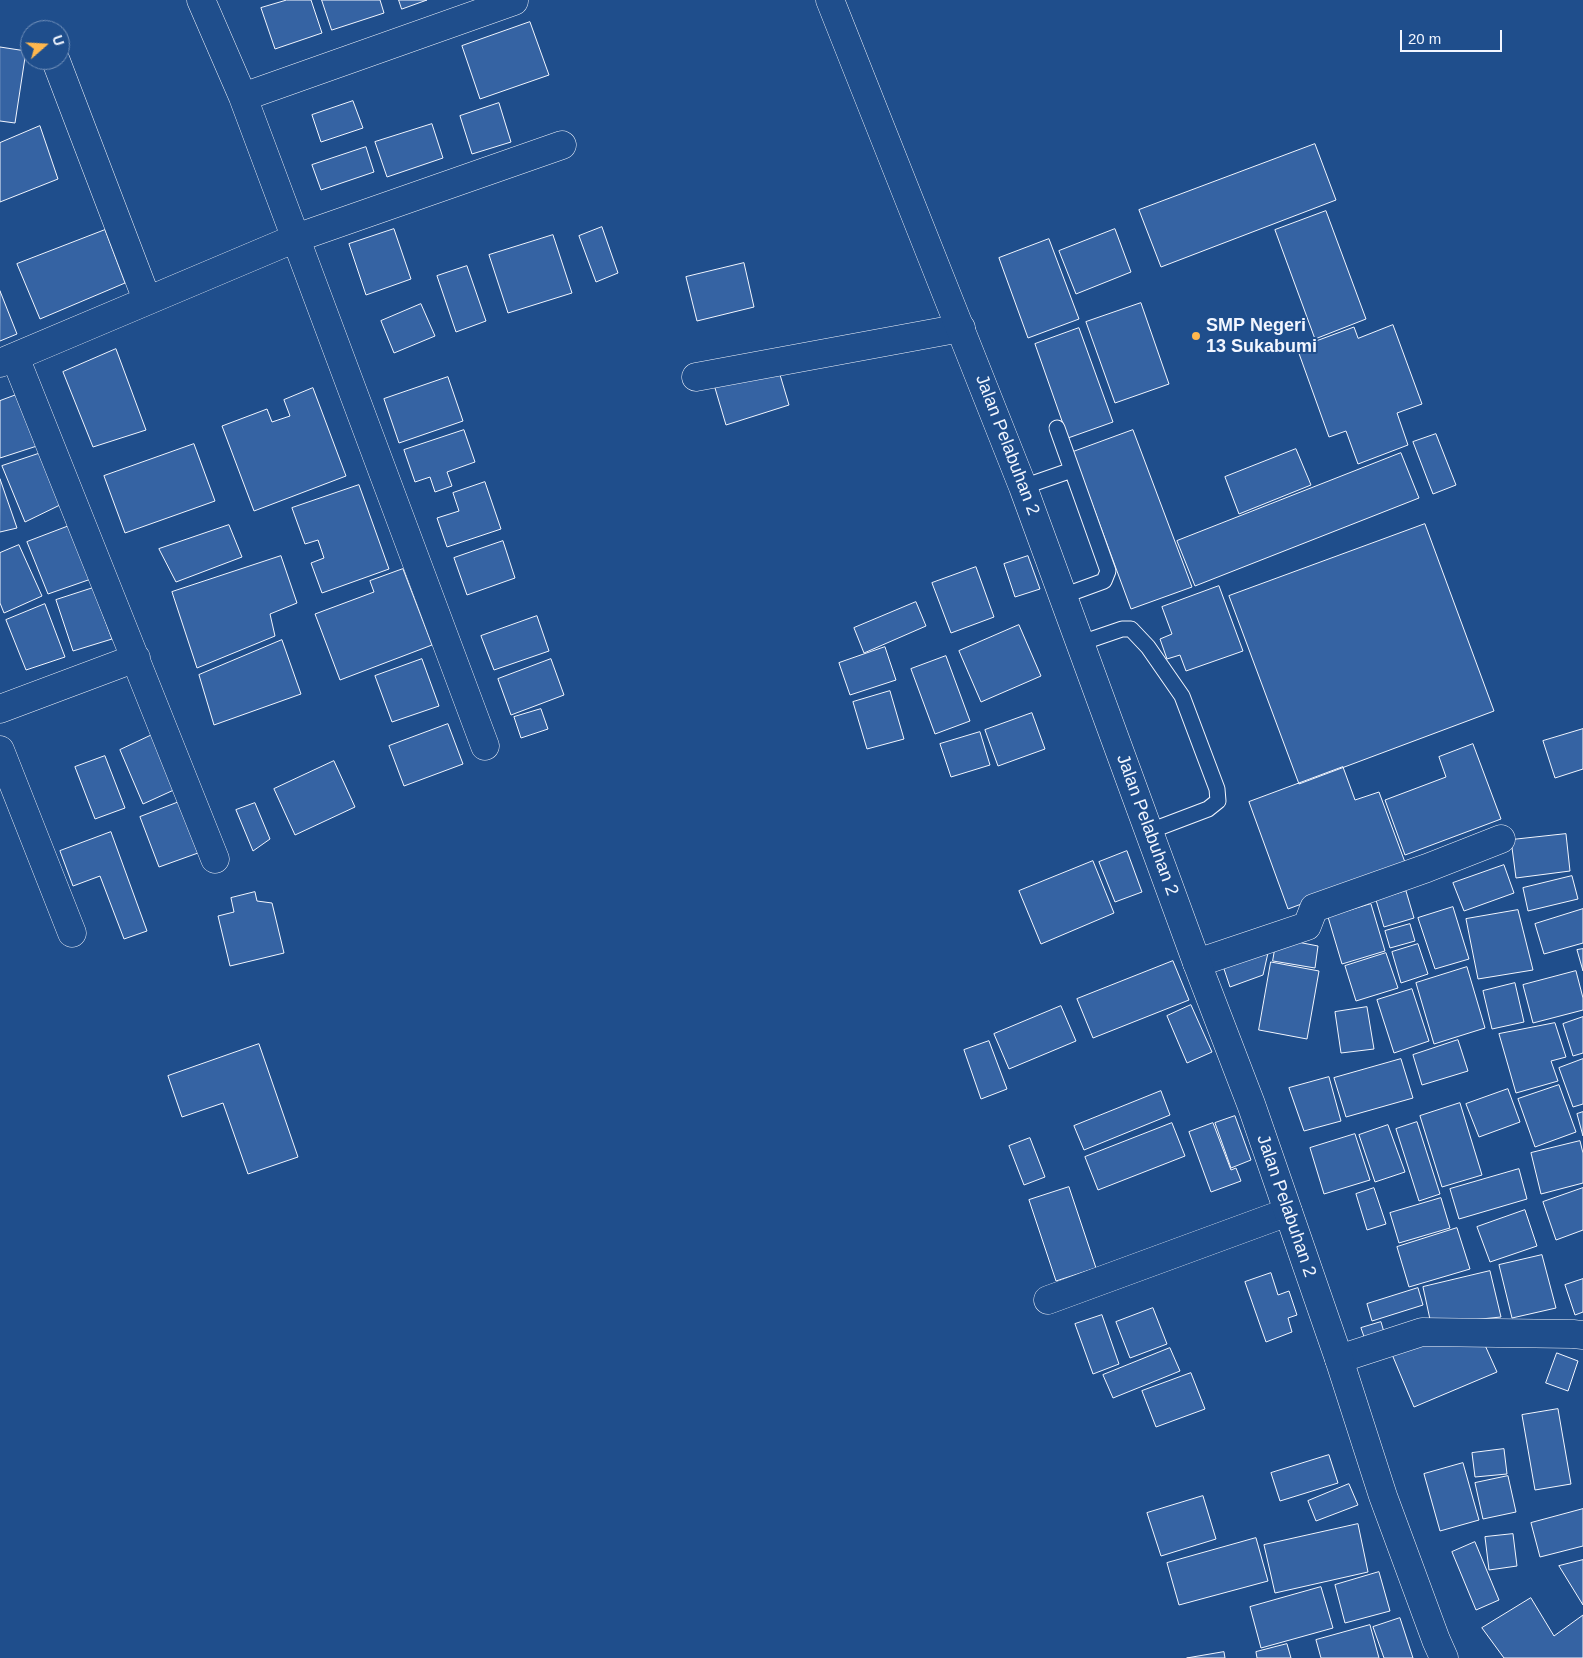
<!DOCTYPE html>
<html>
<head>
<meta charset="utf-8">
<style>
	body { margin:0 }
	#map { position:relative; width:1583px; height:1658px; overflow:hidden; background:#1f4e8c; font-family:Helvetica,sans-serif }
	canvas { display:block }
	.north { position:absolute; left:20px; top:20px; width:50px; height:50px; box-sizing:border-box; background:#1f4e8c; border:1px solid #7391ba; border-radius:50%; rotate:71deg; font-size:14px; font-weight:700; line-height:20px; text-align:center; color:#f2f6ff }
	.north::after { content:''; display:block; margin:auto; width:18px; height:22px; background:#ffb74d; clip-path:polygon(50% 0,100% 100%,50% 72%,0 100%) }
	.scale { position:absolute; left:1400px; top:30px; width:102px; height:22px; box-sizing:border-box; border:2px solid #f2f6ff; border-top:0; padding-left:6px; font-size:15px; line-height:18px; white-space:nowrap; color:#f2f6ff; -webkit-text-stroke:4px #1f4e8c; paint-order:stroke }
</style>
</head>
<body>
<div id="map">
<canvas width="1583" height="1658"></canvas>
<div class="north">U</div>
<div class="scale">20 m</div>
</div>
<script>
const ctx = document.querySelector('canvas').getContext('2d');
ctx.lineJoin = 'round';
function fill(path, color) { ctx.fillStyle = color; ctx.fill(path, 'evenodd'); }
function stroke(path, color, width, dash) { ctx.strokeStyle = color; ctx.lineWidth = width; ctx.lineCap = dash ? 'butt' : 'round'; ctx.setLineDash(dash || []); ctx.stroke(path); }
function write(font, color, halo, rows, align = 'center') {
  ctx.font = font + ' Helvetica,sans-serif'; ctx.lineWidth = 4; ctx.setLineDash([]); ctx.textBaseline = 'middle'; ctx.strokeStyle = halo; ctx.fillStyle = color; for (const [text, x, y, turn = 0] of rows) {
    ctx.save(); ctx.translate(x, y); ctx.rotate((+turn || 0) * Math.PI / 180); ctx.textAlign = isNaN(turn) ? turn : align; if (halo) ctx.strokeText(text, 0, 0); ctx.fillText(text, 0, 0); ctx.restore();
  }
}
const building = new Path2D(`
	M287,0H311L322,33L275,49L261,8Z
	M322,0H380L384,13L332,30Z
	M399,0H427L402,9Z
	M530,22L549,75L480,99L462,46Z
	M0,47L26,51L15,123L0,121Z
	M353,101L363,128L321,142L312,115Z
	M499,103L511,142L472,154L460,116Z
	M432,124L443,158L387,177L375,142Z
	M40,126L58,179L0,202V143Z
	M1315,144L1336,200L1161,267L1139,210Z
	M366,147L374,172L321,190L312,165Z
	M1326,211L1366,319L1315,339L1275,230Z
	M602,227L618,273L596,282L579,236Z
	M394,229L411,279L366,295L349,244Z
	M1115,229L1131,272L1076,294L1059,251Z
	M105,230L125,283L40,319L17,264Z
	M553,235L572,293L508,313L489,255Z
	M1049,239L1079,319L1028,338L999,258Z
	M744,263L754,307L697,321L686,277Z
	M467,266L486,321L456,332L437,276Z
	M0,291L17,334L0,341Z
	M1141,303L1169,384L1115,403L1086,322Z
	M421,304L435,336L394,353L381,321Z
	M1393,325L1422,404L1397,413L1408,445L1358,464L1346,431L1329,437L1297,348L1354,327L1358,338Z
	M1079,328L1113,422L1068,438L1035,344Z
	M116,349L146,430L93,447L63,372Z
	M778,368L789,405L726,425L715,388Z
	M448,377L463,421L399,443L384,399Z
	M313,388L346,476L254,511L222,426L267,409L272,422L290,416L284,400Z
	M19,394L40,445L0,458V401Z
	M464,430L475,462L447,472L452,486L435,492L430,477L415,482L404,450Z
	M1133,430L1192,587L1131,609L1073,452Z
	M1436,434L1456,485L1433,494L1413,442Z
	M194,444L215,501L125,533L104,476Z
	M1296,449L1311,485L1239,514L1225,477Z
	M41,453L62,504L25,522L2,466Z
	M1401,453L1419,498L1195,586L1177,541Z
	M0,479L17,528L0,532Z
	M485,482L501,529L447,547L437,518L459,511L453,493Z
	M359,485L389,569L322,593L311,563L324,558L318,540L305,544L292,508Z
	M1425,524L1494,711L1299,784L1229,596Z
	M229,525L242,557L176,582L159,549Z
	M69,526L91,579L48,594L27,542Z
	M503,541L515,578L467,595L454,558Z
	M19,545L42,596L4,613L0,603V553Z
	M281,556L297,603L270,614L275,636L197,668L172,592Z
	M1028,556L1040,589L1015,597L1004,564Z
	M976,567L994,617L951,633L932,583Z
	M403,569L432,645L340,680L315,614L374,592L370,581Z
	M1219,586L1243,651L1186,671L1180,655L1167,659L1160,639L1172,634L1162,607Z
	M93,588L112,639L73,651L56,600Z
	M916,602L926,626L864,653L854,628Z
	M45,604L65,657L26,670L6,620Z
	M537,616L549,651L494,670L481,636Z
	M1019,625L1041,676L981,702L959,651Z
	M282,640L301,694L214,725L199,675Z
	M885,647L896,680L850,695L839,663Z
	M946,656L970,721L935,734L911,669Z
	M422,659L439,706L392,722L375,676Z
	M551,659L564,695L511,715L498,679Z
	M890,691L904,739L867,749L853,702Z
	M541,709L548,729L521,738L514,717Z
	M1032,713L1045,749L998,766L985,730Z
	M448,724L463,764L404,786L389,746Z
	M1583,729V769L1555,778L1543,741Z
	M980,732L990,765L951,777L940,744Z
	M152,735L176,789L143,804L120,750Z
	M1473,744L1501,819L1405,855L1385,800L1446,777L1439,757Z
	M105,756L125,808L95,819L75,767Z
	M334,761L355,807L295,835L274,789Z
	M1343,767L1355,800L1379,792L1406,865L1288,909L1249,802Z
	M179,802L198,853L159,867L140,817Z
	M255,803L270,839L253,851L236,810Z
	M111,832L147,931L124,939L100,876L73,886L60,851Z
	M1566,834L1570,871L1516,878L1511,840Z
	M1127,851L1142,892L1115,902L1099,862Z
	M1093,861L1114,913L1041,944L1019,891Z
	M1504,865L1514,893L1464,911L1453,883Z
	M1572,876L1578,899L1528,911L1523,888Z
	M1406,891L1414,918L1384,927L1376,900Z
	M255,892L257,901L272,903L284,953L230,966L218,916L234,912L231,898Z
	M1371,904L1385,951L1342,964L1328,917Z
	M1453,907L1469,959L1435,969L1418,918Z
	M1583,909V943L1544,954L1535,924Z
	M1518,910L1533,970L1478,979L1466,919Z
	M1410,924L1415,941L1390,948L1385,931Z
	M1277,938L1318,946L1315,968L1273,961Z
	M1270,944L1263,975L1230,987L1221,960Z
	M1418,944L1428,974L1401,983L1392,952Z
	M1583,949V971L1577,950Z
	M1386,953L1398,988L1356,1001L1345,966Z
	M1173,961L1189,1000L1093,1038L1077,999Z
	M1271,962L1319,971L1307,1039L1259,1030Z
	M1467,967L1485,1028L1434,1044L1416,983Z
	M1576,971L1583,998V1010L1533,1023L1523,985Z
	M1515,983L1524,1022L1492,1029L1483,991Z
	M1412,989L1429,1041L1394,1053L1377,1000Z
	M1191,1005L1212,1052L1187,1063L1167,1016Z
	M1061,1006L1076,1041L1009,1069L994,1034Z
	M1367,1007L1374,1049L1341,1053L1335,1012Z
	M1583,1017V1053L1573,1056L1563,1024Z
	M1555,1023L1566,1057L1551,1061L1558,1081L1516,1093L1499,1034Z
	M1458,1040L1468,1071L1422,1085L1413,1055Z
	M989,1041L1007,1089L981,1099L964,1050Z
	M259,1044L298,1157L248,1174L223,1103L182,1117L168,1076Z
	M1401,1059L1413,1098L1346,1117L1334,1078Z
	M1583,1059V1104L1573,1107L1559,1068Z
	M1329,1077L1341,1121L1304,1131L1289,1088Z
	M1559,1085L1576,1132L1535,1147L1518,1099Z
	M1508,1089L1520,1122L1479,1137L1466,1104Z
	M1161,1091L1170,1115L1084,1150L1074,1126Z
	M1460,1103L1482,1175L1442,1187L1420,1116Z
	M1583,1112V1136L1577,1114Z
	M1235,1116L1251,1160L1231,1168L1215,1123Z
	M1417,1122L1440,1194L1419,1201L1396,1129Z
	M1172,1123L1185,1156L1098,1190L1085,1157Z
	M1213,1123L1231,1170L1236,1168L1241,1181L1211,1192L1189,1132Z
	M1388,1125L1405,1172L1375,1182L1359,1135Z
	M1355,1134L1370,1180L1324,1194L1310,1148Z
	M1030,1138L1045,1177L1024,1185L1009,1146Z
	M1580,1141L1583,1153V1183L1541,1194L1531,1153Z
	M1519,1169L1527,1199L1459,1219L1450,1189Z
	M1069,1187L1096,1268L1056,1281L1029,1200Z
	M1374,1188L1386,1224L1367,1230L1356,1194Z
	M1583,1188V1230L1556,1240L1543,1202Z
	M1441,1198L1450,1228L1399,1243L1390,1213Z
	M1525,1210L1537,1246L1490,1262L1477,1227Z
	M1457,1228L1470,1269L1409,1287L1397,1247Z
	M1542,1255L1556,1308L1512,1318L1499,1265Z
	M1490,1271L1501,1317L1431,1324L1423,1287Z
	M1271,1273L1278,1295L1289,1291L1297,1315L1288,1318L1292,1332L1266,1342L1245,1282Z
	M1583,1279V1312L1575,1315L1565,1285Z
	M1418,1288L1423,1305L1372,1321L1367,1304Z
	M1153,1308L1167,1344L1130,1358L1116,1322Z
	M1102,1315L1119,1364L1093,1374L1075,1324Z
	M1381,1322L1387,1342L1368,1348L1361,1328Z
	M1432,1336L1484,1343L1497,1372L1414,1407L1391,1352Z
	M1170,1348L1180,1371L1113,1398L1103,1375Z
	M1557,1353L1578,1361L1568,1391L1546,1383Z
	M1191,1373L1205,1409L1156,1427L1142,1391Z
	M1558,1409L1571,1484L1535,1490L1522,1415Z
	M1504,1449L1507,1474L1475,1477L1472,1453Z
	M1329,1455L1338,1483L1280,1501L1271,1473Z
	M1463,1463L1479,1520L1440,1531L1424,1474Z
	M1508,1476L1516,1512L1483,1519L1475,1483Z
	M1349,1484L1358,1505L1316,1521L1308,1501Z
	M1203,1496L1216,1539L1161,1556L1147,1513Z
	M1583,1509V1546L1540,1557L1531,1523Z
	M1358,1524L1368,1572L1275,1593L1264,1545Z
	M1513,1534L1517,1566L1489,1570L1485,1537Z
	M1256,1538L1268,1581L1179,1605L1167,1563Z
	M1475,1542L1499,1600L1476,1610L1452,1552Z
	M1583,1560V1605L1559,1566Z
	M1379,1572L1390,1611L1345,1623L1335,1585Z
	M1321,1587L1333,1628L1261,1648L1250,1607Z
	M1531,1598L1554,1636L1583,1615V1658H1504L1482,1628Z
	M1400,1618L1413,1658H1384L1373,1627Z
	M1370,1625L1379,1658H1321L1316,1640Z
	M1287,1644L1291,1658H1257L1256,1652Z
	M1224,1652L1225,1658H1187Z`);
fill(building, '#3563a3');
stroke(building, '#f2f6ff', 1);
const service = new Path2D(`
	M1057,428L1072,470
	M1023,487L1072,470L1108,571L1104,581L1063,596
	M1081,643L1122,629H1131L1148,647L1182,696L1217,789L1218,801L1208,809L1150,831`);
const minor = new Path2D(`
	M201,0L243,97L485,746
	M56,61L147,300
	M243,97L514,1
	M15,357L215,859
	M0,363L296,238L562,145
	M696,377L961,328
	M0,709L136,658
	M0,750L72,933
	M1197,963L1307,926L1314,908L1427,868L1501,839
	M1048,1300L1288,1212
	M1339,1359L1422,1332L1573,1334L1583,1335`);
const secondary = new Path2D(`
	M830,0L1023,487L1197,963L1251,1104L1339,1359L1383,1496L1436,1640L1444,1658`);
stroke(service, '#f2f6ff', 17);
stroke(minor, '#f2f6ff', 29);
stroke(secondary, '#f2f6ff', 29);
stroke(service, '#1f4e8c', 15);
stroke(minor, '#1f4e8c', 28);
stroke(secondary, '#1f4e8c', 28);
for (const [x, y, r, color] of [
	[1196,336,5,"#ffb74d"]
]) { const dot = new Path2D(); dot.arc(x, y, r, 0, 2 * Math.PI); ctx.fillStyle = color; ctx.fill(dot); stroke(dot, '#1f4e8c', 2); }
write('bold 18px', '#f2f6ff', '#1f4e8c', [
	["SMP Negeri",1206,326],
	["13 Sukabumi",1206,347]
], 'left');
write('18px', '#f2f6ff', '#1f4e8c', [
	["Jalan Pelabuhan 2",1007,445,69],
	["Jalan Pelabuhan 2",1147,825,70],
	["Jalan Pelabuhan 2",1286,1206,71]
]);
</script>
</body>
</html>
